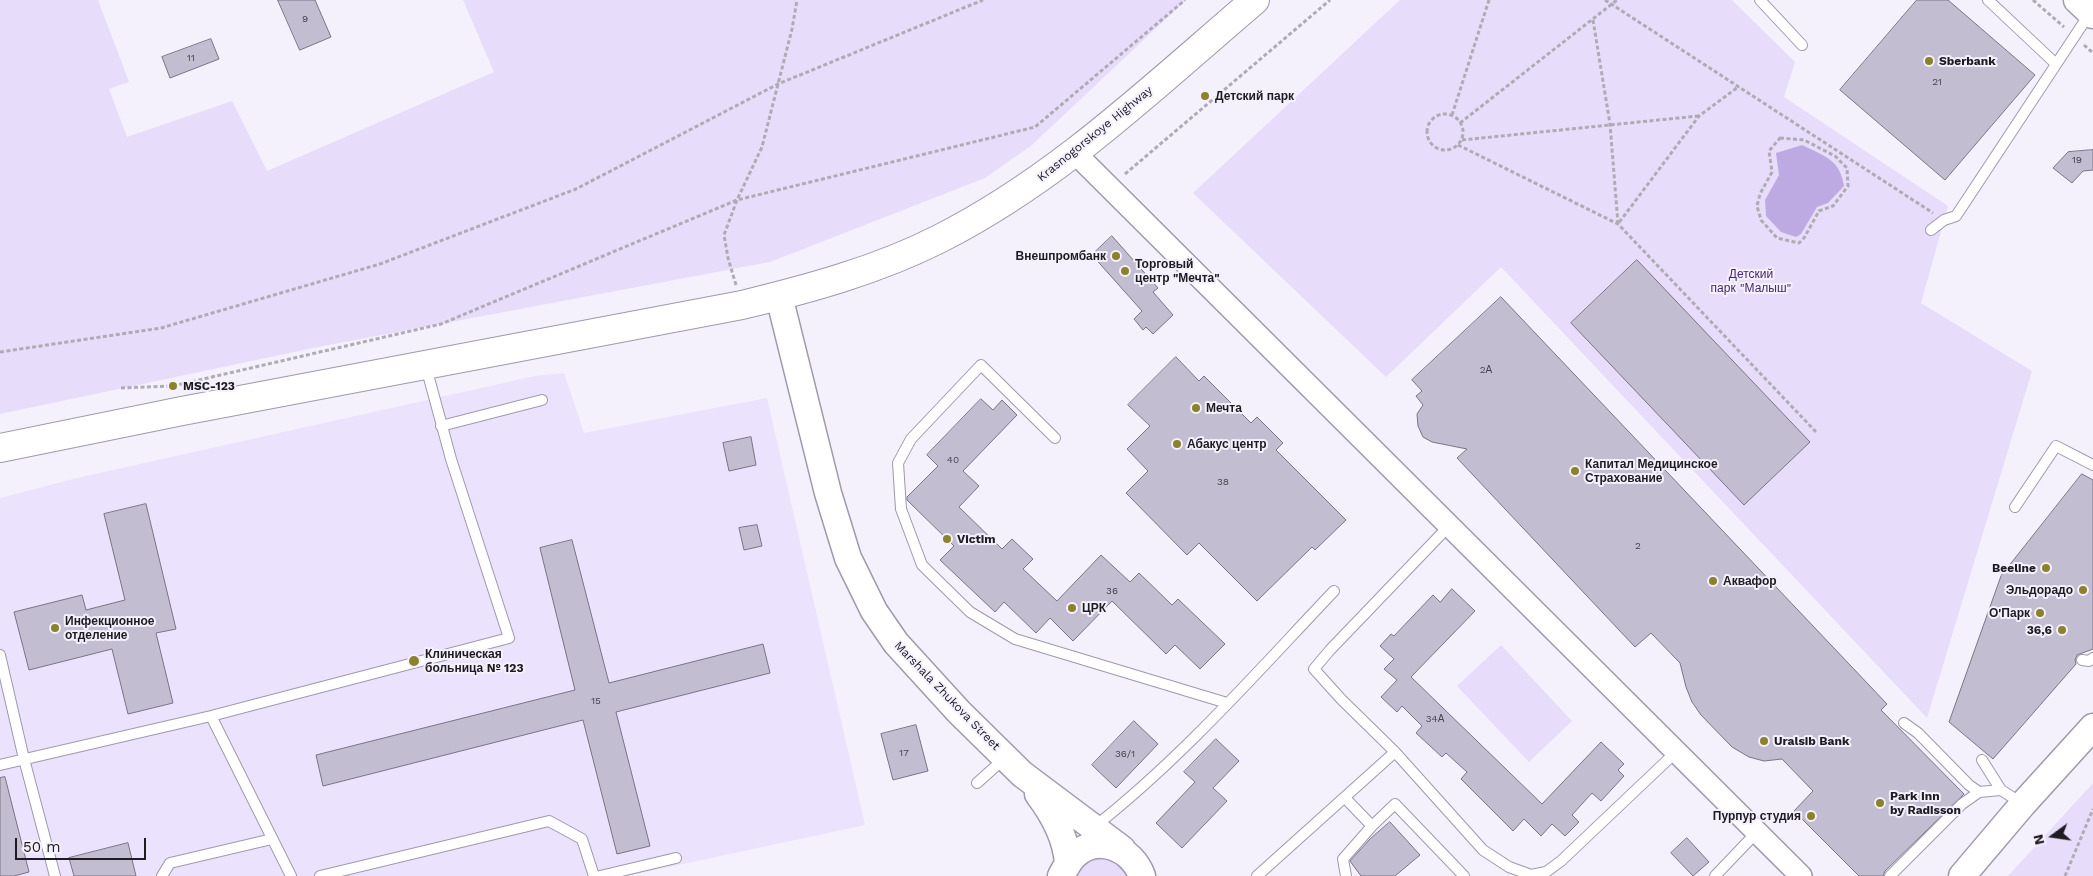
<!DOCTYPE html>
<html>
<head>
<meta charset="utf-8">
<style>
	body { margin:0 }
	#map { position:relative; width:2093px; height:876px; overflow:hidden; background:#f4f0fc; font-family:"Work Sans",sans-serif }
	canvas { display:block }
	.north { position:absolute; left:2028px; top:811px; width:50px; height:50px; -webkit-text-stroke:4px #f4f0fc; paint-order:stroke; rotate:256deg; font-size:14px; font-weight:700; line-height:20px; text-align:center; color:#1e1b22 }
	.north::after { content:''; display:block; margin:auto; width:18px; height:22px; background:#1e1b22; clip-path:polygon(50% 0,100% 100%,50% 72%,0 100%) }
	.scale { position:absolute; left:15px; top:838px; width:131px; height:22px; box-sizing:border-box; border:2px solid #1e1b22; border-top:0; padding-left:6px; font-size:15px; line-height:18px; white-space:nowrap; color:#1e1b22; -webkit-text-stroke:4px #f4f0fc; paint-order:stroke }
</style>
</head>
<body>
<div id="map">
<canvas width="2093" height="876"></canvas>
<div class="north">N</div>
<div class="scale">50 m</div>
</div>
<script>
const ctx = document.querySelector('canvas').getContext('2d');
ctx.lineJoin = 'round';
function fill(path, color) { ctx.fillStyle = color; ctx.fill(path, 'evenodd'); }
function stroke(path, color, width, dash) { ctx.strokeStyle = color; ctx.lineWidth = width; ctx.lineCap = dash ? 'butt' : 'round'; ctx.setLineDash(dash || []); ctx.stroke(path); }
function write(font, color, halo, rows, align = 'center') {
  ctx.font = font + ' "Work Sans",sans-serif'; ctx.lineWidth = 4; ctx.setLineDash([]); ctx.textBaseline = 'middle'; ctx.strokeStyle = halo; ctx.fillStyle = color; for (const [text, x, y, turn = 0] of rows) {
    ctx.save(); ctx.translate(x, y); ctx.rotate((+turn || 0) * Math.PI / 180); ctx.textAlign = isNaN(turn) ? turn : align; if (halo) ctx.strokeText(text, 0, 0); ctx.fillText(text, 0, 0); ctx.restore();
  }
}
fill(new Path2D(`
	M564,373L584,433L767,398L865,825L627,876H0V498L77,478L535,376Z`), '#ebe2fe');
fill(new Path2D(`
	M0,0H98L129,82L109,89L127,137L232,101L267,171L494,72L463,0H1186L1032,145L985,178L770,262L318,347L0,414Z
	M1400,0H1732L1795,62L1784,97L1948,206L1921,303L2032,371L1927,718L1501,267L1386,377L1193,193Z
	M1501,645L1572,721L1529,762L1457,686Z
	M2093,783V876H2008Z
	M1097,857L1116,860L1129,876H1075C1081,866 1086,861 1097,857Z`), '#e7ddfb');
fill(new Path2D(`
	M1802,145C1824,156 1840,159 1844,186L1828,203L1817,207L1801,234L1796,237L1781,232L1766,216L1765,200L1779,175L1776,153Z`), '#beaae2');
const building = new Path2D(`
	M278,0H315L331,37L300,50Z
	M1917,0H1948L2035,75L1945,180L1840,90Z
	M211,39L219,59L170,78L162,57Z
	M2093,150V170L2083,171L2072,183L2053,168L2068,152Z
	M1112,236L1158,288L1153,292L1173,315L1153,334L1146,327L1143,330L1134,319L1142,311L1092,255Z
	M1637,260L1810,442L1744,505L1571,323Z
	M1501,297L1887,704L1881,710L1964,794L1885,871L1883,876H1859L1794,811L1813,791L1782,759L1764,761L1749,757L1732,747L1701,715L1692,702L1686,687L1680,663L1651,633L1635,647L1457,458L1467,449L1432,442L1423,437L1418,426L1417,414L1423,405L1416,396L1422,391L1412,380Z
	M1176,357L1199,381L1204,376L1251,423L1257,417L1283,443L1276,450L1346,520L1315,550L1312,547L1257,601L1199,543L1187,555L1126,493L1148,471L1127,449L1150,426L1128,405Z
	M981,399L993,410L1002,400L1017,415L963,471L979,486L959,507L1002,549L1012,539L1033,559L1023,569L1057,601L1101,555L1130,582L1139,573L1172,605L1178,599L1225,644L1200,669L1175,645L1166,654L1112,601L1073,641L1050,618L1036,633L1004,602L995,612L940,560L954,546L907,500V497L938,466L927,455Z
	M751,437L756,465L729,471L723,443Z
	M2082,474L2093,480V649L2077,655L2075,660L2076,664L1993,759L1949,722L2001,576Z
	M146,504L176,629L156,633L173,703L128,714L112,649L29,670L14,612L82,595L86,610L125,600L104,514Z
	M757,525L762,546L744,550L739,528Z
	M572,540L609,683L763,644L770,673L616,712L650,846L617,854L583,720L323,786L316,755L575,690L540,548Z
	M1452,589L1475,611L1411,677L1542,804L1601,742L1624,764L1618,770L1624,776L1601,801L1592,793L1572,815L1579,822L1565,836L1552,824L1541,836L1524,819L1513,831L1461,779L1467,772L1446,753L1442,757L1416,733L1422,726L1402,706L1397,712L1381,697L1397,680L1384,669L1394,659L1380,646L1391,634L1394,636L1433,595L1440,602Z
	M1134,721L1158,744L1116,788L1092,765Z
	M916,725L928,771L893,780L881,734Z
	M1216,739L1239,761L1213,788L1227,801L1182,848L1156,823L1195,782L1184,772Z
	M5,777L29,872L14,876H0V778Z
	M1390,822L1420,855L1395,876H1361L1350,861L1370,839Z
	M1687,838L1709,862L1693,876L1671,853Z
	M128,843L136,876H74L69,858Z`);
fill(building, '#c3bdd1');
stroke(building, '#7a7486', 1);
const service = new Path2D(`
	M1760,0L1802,45
	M1988,0L2056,64
	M1931,230L1944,220L1956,216L2090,13
	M441,426L542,400
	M1055,438L981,365L911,439L898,463L901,509L922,565L970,612L1015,639L1227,703
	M2015,507L2056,446L2093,465
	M0,655L24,759L55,876
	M2082,660L2089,661L2093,658
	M211,716L291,876
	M1904,723L1918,733L1969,785L1979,792L2001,790
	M1395,752L1483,850L1509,867L1531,875L1546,872L1561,861L1676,752
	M1982,760L2001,790L2023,804
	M0,765L211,716L509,638L451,459L426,367
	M977,783L1005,758
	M1345,798L1372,826L1343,859L1346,876
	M1372,826L1395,804L1464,876
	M1094,827C1182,758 1257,672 1334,591
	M162,876L170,863L272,839
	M320,876L549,821L582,839L594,876
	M600,876L676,858
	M1257,876L1395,752L1341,699L1314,669L1330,650L1449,526
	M1715,876L1757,832
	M1890,876L1962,804L1979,792`);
const minor = new Path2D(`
	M1075,153L1801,876`);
const tertiary = new Path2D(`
	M2077,0L2093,15
	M779,296L828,493L848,558L874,611L896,643L959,712L1022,774L1122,849
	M1038,794C1054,815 1066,837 1068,863
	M1061,876C1065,869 1068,862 1074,856C1097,833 1132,848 1142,876
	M1962,876L2023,804L2093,727`);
const secondary = new Path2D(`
	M0,448L182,411L742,305C808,289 878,270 939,239C1058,179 1154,86 1255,0`);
stroke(service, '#9f99ac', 12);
stroke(minor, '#9f99ac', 24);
stroke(tertiary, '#9f99ac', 29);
stroke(secondary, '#9f99ac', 30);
stroke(new Path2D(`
	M1605,0L1933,213
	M2033,0L2064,27
	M1593,20L1610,124L1618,224L1699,116L1738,87
	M2084,45L2093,53
	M1427 132a18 18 0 1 1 36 0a18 18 0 1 1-36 0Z
	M1452,115L1489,0
	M1460,123L1617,0
	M1780,138L1804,140L1835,156L1847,168L1848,186L1833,206L1819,211L1804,238L1799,243L1777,238L1761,220L1757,206L1760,194L1772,172L1769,151Z
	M1462,140L1698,116
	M1458,145L1618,224L1817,433
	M1125,174L1330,0
	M736,285L728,258L724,235L737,200L762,147L792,29L797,0
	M0,352L161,328L380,264L576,189L778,84L983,0
	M121,388L173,386L441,324L737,200L1035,127L1185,0
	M2065,876L2093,809`), '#afabb5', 3, [4, 2.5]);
stroke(service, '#fff', 10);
stroke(minor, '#fff', 21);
stroke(tertiary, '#fff', 26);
stroke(secondary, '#fff', 28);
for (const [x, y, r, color] of [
	[1929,61,5,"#89832b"],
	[1205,96,5,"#89832b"],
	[1116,256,5,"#89832b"],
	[1125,271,5,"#89832b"],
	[173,386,5,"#89832b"],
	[1196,408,5,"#89832b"],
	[1177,444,5,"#89832b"],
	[1575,471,5,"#89832b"],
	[947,539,5,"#89832b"],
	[2046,568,5,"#89832b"],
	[1713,581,5,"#89832b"],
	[2083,590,5,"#89832b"],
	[1072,608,5,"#89832b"],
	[2040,613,5,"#89832b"],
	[55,628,5,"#89832b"],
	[2062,630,5,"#89832b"],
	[414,661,6,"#89832b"],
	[1764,741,5,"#89832b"],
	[1880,803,5,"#89832b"],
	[1811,816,5,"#89832b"]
]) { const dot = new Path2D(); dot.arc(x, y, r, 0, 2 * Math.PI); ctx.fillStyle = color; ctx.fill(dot); stroke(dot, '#f4f0fc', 2); }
write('10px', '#47444e', null, [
	["9",305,19],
	["11",191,58],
	["21",1937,82],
	["19",2077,160],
	["2А",1486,370],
	["40",953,460],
	["38",1223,482],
	["2",1638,546],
	["36",1112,591],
	["15",596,701],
	["34А",1435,719],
	["17",904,753],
	["36/1",1125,754]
]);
write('bold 12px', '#1e1b22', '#f4f0fc', [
	["Sberbank",1939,61],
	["Детский парк",1215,96],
	["Внешпромбанк",1106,256,"right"],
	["Торговый",1135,264],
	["центр \"Мечта\"",1135,278],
	["MSC-123",183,386],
	["Мечта",1206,408],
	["Абакус центр",1187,444],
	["Капитал Медицинское",1585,464],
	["Страхование",1585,478],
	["Victim",957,539],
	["Beeline",2036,568,"right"],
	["Аквафор",1723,581],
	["Эльдорадо",2073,590,"right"],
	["ЦРК",1082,608],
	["О'Парк",2030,613,"right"],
	["Инфекционное",65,621],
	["отделение",65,635],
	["36,6",2052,630,"right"],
	["Клиническая",425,654],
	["больница № 123",425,668],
	["Uralsib Bank",1774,741],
	["Park Inn",1890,796],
	["by Radisson",1890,810],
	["Пурпур студия",1801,816,"right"]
], 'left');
write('12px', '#1e1b22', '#f4f0fc', [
	["Krasnogorskoye Highway",1095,134,-39],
	["Marshala Zhukova Street",947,696,46]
]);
write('12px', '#45296a', '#f4f0fc', [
	["Детский",1751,274],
	["парк \"Малыш\"",1751,288]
]);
</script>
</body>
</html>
